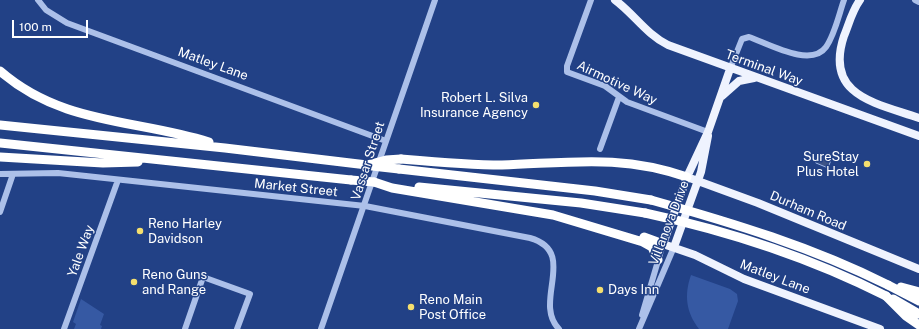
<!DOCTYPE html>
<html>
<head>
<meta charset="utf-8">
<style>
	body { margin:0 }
	#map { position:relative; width:919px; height:329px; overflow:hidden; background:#224186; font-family:"Public Sans",sans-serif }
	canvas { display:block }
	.scale { position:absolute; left:12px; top:20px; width:76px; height:18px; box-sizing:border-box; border:2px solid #fff; border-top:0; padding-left:5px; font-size:12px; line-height:14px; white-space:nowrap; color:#fff; -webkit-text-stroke:3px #224186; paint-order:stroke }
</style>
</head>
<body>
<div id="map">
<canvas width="919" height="329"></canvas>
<div class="scale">100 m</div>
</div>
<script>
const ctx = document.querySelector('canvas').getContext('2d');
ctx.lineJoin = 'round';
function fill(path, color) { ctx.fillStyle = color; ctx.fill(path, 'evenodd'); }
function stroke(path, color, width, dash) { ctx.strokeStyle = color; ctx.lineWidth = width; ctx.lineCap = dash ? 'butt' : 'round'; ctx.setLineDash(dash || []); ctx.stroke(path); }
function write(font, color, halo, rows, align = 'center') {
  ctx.font = font + ' "Public Sans",sans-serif'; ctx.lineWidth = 3; ctx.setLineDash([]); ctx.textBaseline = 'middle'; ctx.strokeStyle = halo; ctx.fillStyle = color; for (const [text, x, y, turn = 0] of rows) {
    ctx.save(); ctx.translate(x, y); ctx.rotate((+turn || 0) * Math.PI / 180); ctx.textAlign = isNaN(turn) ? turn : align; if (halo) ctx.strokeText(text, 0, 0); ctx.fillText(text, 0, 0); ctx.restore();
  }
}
fill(new Path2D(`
	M691,275L730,289L737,294L738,301L728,329H699C686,312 684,295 691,275Z
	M81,299L104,314L100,325L102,326L101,329H74L76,324L73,322Z`), '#3659a3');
const water = new Path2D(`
	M820,154L832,157L828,168L816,163Z`);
fill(water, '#3d5487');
stroke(water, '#a0b9ea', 1);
stroke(new Path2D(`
	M38,0L46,10L67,23L386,141
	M591,0L567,66V72L605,86L627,102L708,132
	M915,0L919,2
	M730,69L742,39L749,37C769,44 811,68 826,47C835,34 839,14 844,0
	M600,149L619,97
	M0,174L58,173L365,206L530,238C579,252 532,302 559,329
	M0,212L13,174
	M642,315L663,244
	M64,329L118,180
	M185,329L203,277L250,294L237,329
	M321,329L435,0
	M639,329L674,247`), '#acc0e9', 6);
stroke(new Path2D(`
	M615,0C634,14 646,34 668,45L919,136
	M860,0C852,11 849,24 844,36C824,96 876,103 919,118
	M730,69L708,132L687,177L663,244L695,255L744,279L880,329
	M722,96L739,81L754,78
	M687,177L758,203L919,269
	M674,247L701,172L708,136`), '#eff3fe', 8);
stroke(new Path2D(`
	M0,71C62,125 135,119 209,142
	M0,125L225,148L367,165
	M0,143L351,180
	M0,157L103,163L138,162
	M401,159C435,162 468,165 502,165C569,163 621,154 687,177
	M399,169L595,191L651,200
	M374,182L392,188L553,215L643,242L652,247L658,260
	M419,187L581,203L645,213
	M644,237L663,244
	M888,285L919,301
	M901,287L919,292
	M886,296L906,316L919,325
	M893,299L919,314`), '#fff', 9);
stroke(new Path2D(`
	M367,165L386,160L401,159
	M372,166L399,169
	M351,180L374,182
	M651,200C733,223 812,247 888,285
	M645,213C729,231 809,257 886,296`), '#fff', 9);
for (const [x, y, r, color] of [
	[536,105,4,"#f5df6e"],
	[867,164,4,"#f5df6e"],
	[140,231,4,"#f5df6e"],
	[134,282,4,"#f5df6e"],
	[600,290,4,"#f5df6e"],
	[411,307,4,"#f5df6e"]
]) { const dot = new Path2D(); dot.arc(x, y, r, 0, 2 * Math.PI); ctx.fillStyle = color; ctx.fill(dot); stroke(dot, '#224186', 1.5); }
write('13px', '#fff', '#224186', [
	["Matley Lane",213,64,20],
	["Terminal Way",764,68,20],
	["Airmotive Way",617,83,25],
	["Vassar Street",368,161,-72],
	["Market Street",296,188,6],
	["Durham Road",808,211,23],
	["Villanova Drive",669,223,-69],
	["Yale Way",81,251,-70],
	["Matley Lane",775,277,21]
]);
write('13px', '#fff', '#224186', [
	["Robert L. Silva",528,98,"right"],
	["Insurance Agency",528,113,"right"],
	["SureStay",859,157,"right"],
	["Plus Hotel",859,172,"right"],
	["Reno Harley",148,224],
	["Davidson",148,239],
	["Reno Guns",142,275],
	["and Range",142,290],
	["Days Inn",608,290],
	["Reno Main",419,300],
	["Post Office",419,315]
], 'left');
</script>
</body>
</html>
